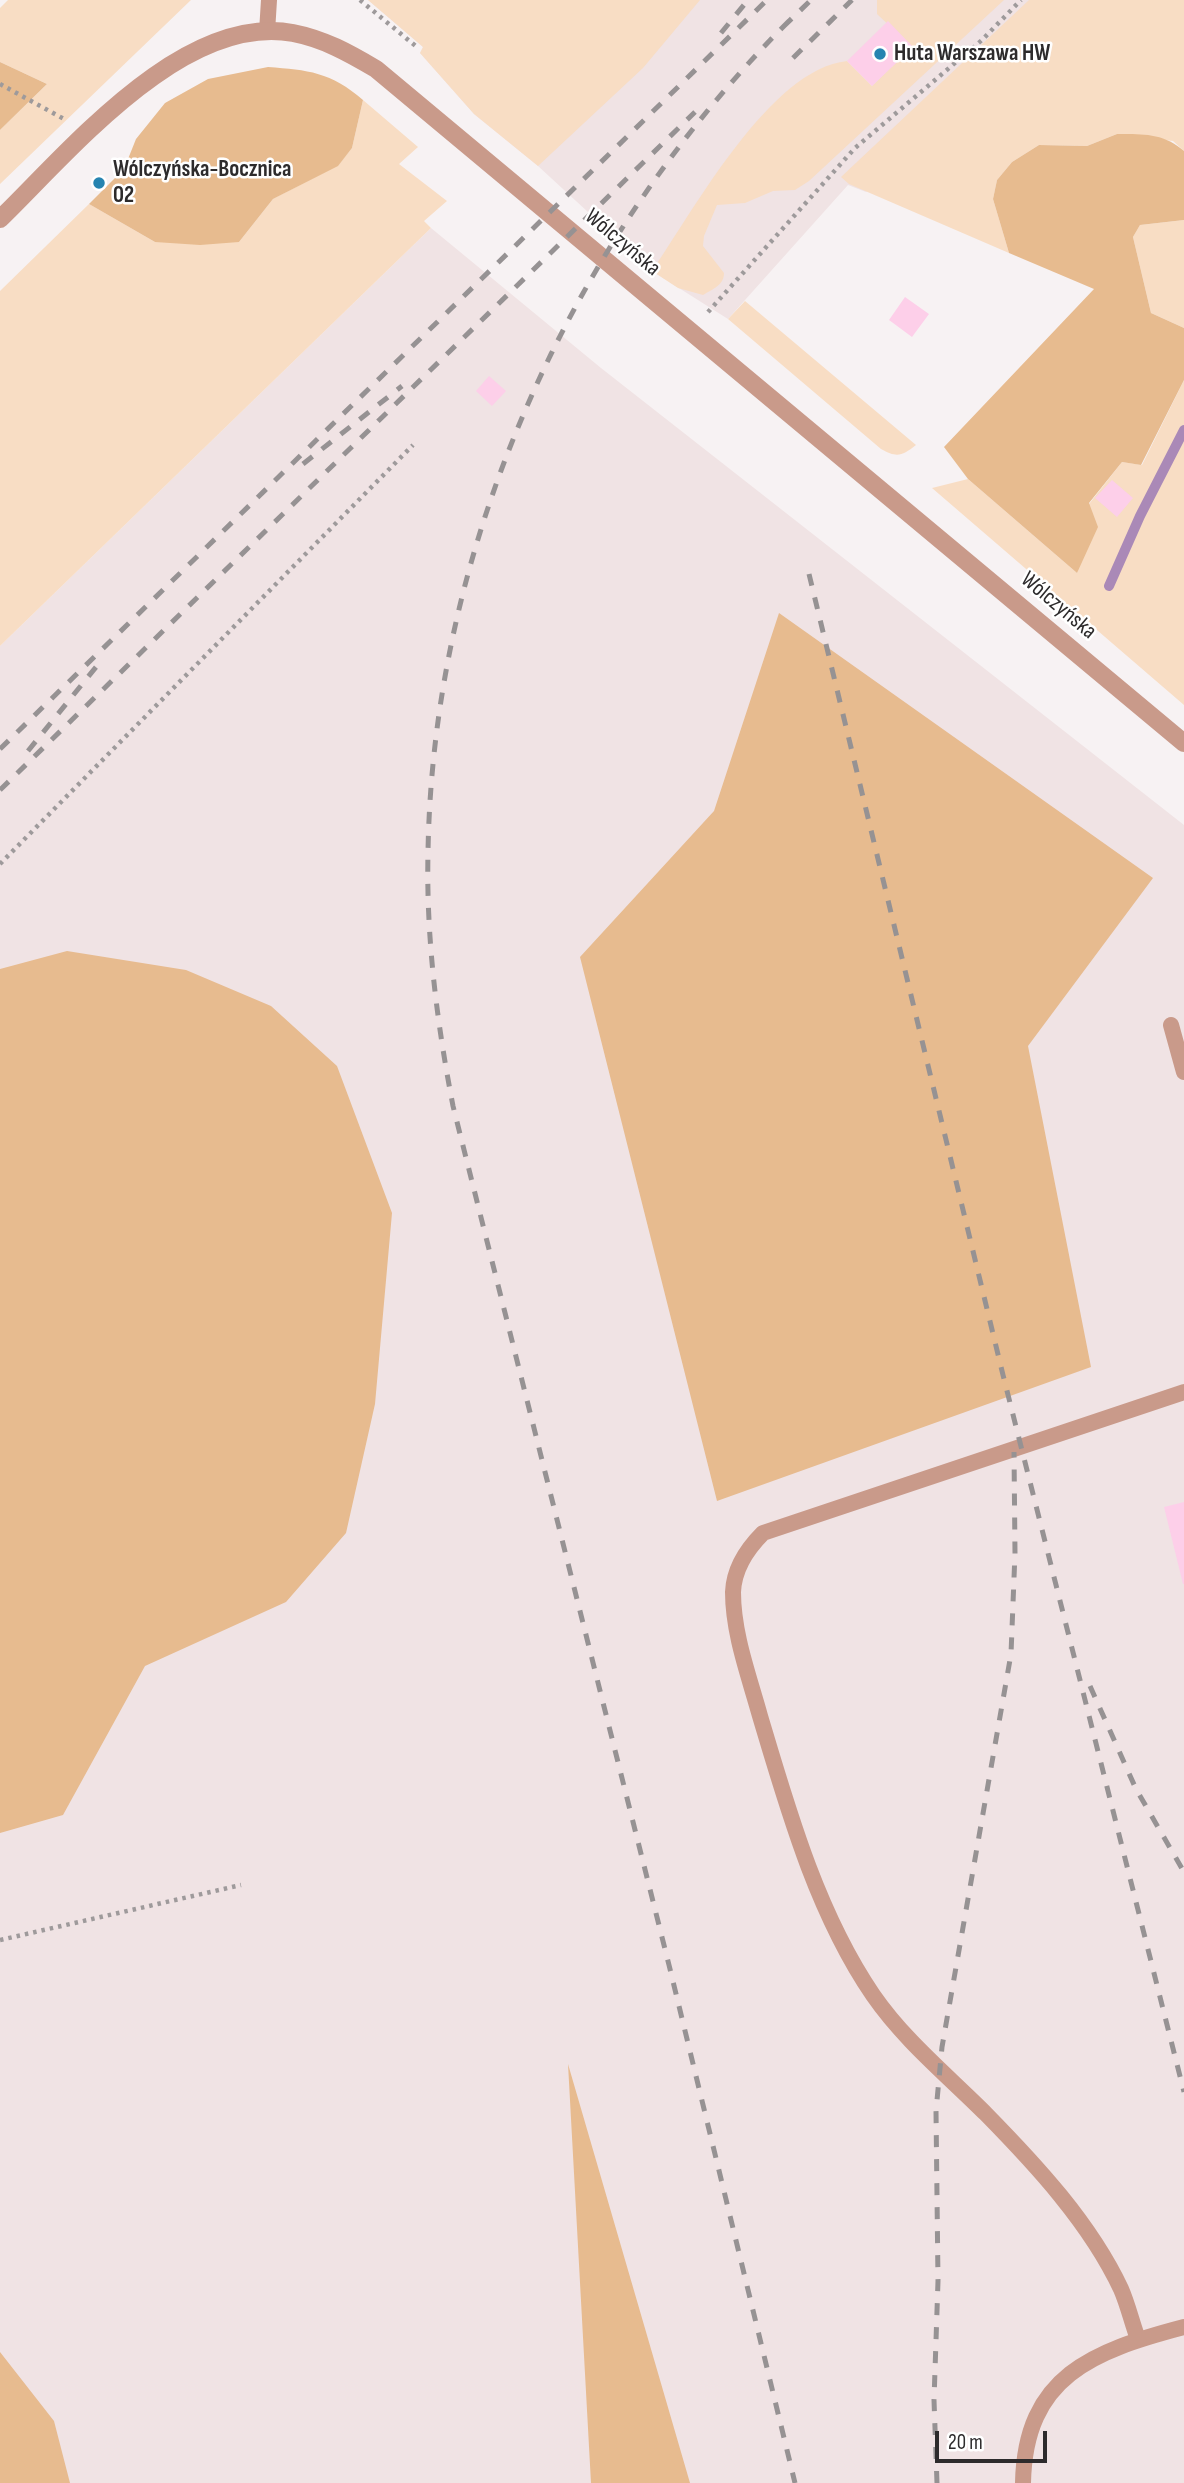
<!DOCTYPE html>
<html>
<head>
<meta charset="utf-8">
<style>
	body { margin:0 }
	#map { position:relative; width:1184px; height:2483px; overflow:hidden; background:#f7f2f3; font-family:"Sofia Sans Condensed",sans-serif }
	canvas { display:block }
	.scale { position:absolute; left:935px; top:2431px; width:112px; height:32px; box-sizing:border-box; border:4px solid #2d2b2c; border-top:0; padding-left:9px; font-size:21px; line-height:24px; white-space:nowrap; color:#2d2b2c; -webkit-text-stroke:5px #fff; paint-order:stroke }
</style>
</head>
<body>
<div id="map">
<canvas width="1184" height="2483"></canvas>
<div class="scale">20 m</div>
</div>
<script>
const ctx = document.querySelector('canvas').getContext('2d');
ctx.lineJoin = 'round';
function fill(path, color) { ctx.fillStyle = color; ctx.fill(path, 'evenodd'); }
function stroke(path, color, width, dash) { ctx.strokeStyle = color; ctx.lineWidth = width; ctx.lineCap = dash ? 'butt' : 'round'; ctx.setLineDash(dash || []); ctx.stroke(path); }
function write(font, color, halo, rows, align = 'center') {
  ctx.font = font + ' "Sofia Sans Condensed",sans-serif'; ctx.lineWidth = 5; ctx.setLineDash([]); ctx.textBaseline = 'middle'; ctx.strokeStyle = halo; ctx.fillStyle = color; for (const [text, x, y, turn = 0] of rows) {
    ctx.save(); ctx.translate(x, y); ctx.rotate((+turn || 0) * Math.PI / 180); ctx.textAlign = isNaN(turn) ? turn : align; if (halo) ctx.strokeText(text, 0, 0); ctx.fillText(text, 0, 0); ctx.restore();
  }
}
fill(new Path2D(`
	M368,0H1116L866,192L848,185L728,319L652,271L538,166L474,114L420,53L423,47Z
	M431,228L601,368L1184,825V2483H0V646Z`), '#f0e3e4');
fill(new Path2D(`
	M8,0H191L0,184V130L47,84L0,62V8Z
	M368,0H700L643,68L538,166L474,114L420,53L423,47Z
	M877,0H1004L809,181L795,190L773,191L745,203L717,205L704,236L703,246L724,273C724,285 713,289 703,295L678,288L652,271C694,210 770,69 847,61L872,86L912,47L877,14Z
	M1029,0H1184V151L1173,141L1117,134L1087,146L1039,145L1012,162L997,180L993,199L1009,253L849,184L841,177Z
	M363,100L418,147L399,164L447,201L424,221L431,228L0,646V291L89,204L155,242H239L273,199L338,165L352,148Z
	M1184,220V328L1151,313L1133,237L1140,225Z
	M745,301L916,445C902,456 897,458 881,449L728,319Z
	M1184,380V705L932,488L968,479L1077,573L1089,504L1122,462L1142,465Z`), '#f8ddc4');
fill(new Path2D(`
	M0,62L47,84L0,130Z
	M268,67C308,70 331,72 363,100L352,148L338,166L273,199L239,242L200,245L155,242L89,204L124,169L136,139L165,103L208,79Z
	M1117,134C1142,134 1164,133 1184,151V220L1140,225L1133,237L1151,313L1184,328V380L1141,465L1122,462L1089,503L1098,527L1077,573L968,479L944,447L1094,289L1009,253L993,199L997,180L1012,162L1039,145L1087,146Z
	M779,613L1153,878L1028,1046L1091,1367L717,1501L580,957L714,811Z
	M67,951L186,970L271,1006L337,1066L392,1213L375,1404L346,1533L286,1602L145,1666L63,1815L0,1833V969Z
	M568,2064L690,2483H591Z
	M0,2352L54,2421L70,2483H0Z`), '#e7bb8f');
stroke(new Path2D(`
	M1109,586L1140,516L1184,430`), '#aa89b7', 10);
fill(new Path2D(`
	M888,21L913,47L872,86L847,61Z
	M905,297L929,314L912,337L889,320Z
	M489,376L506,391L492,406L476,391Z
	M1112,480L1133,498L1117,517L1095,498Z
	M1184,1502V1584H1183L1164,1507Z`), '#fdcfe9');
stroke(new Path2D(`
	M360,0L418,48
	M0,84L64,119
	M708,312L855,148L982,40L1021,0
	M0,864L413,445
	M0,1940L241,1885`), '#9e9a9b', 4.5, [3.5, 5]);
stroke(new Path2D(`
	M267,32L269,0
	M1171,1025L1184,1072
	M1138,2339C1132,2323 1128,2305 1121,2289C1090,2223 1036,2165 986,2114C947,2075 904,2040 873,1995C817,1913 788,1810 760,1716C749,1676 733,1634 733,1592C734,1568 747,1549 763,1533L1184,1392
	M1023,2483C1025,2376 1093,2351 1184,2327`), '#c99a8a', 16);
stroke(new Path2D(`
	M0,219C70,151 183,13 293,33C324,39 349,53 376,69L1184,743`), '#c99a8a', 18);
stroke(new Path2D(`
	M789,21C571,238 433,544 428,852C426,938 437,1023 453,1106L669,1965L795,2483
	M783,27L811,0
	M721,33L748,0
	M793,58L852,0
	M303,464L402,386
	M809,574L1003,1375L1184,2092
	M0,749L767,0
	M28,751L96,667
	M0,790L695,112
	M1090,1686L1136,1789L1184,1872
	M937,2483L934,2400L938,2281L936,2111L942,2047L1011,1654L1015,1553L1014,1452`), '#969293', 5, [12, 12]);
for (const [x, y, r, color] of [
	[880,54,7,"#2684b0"],
	[99,183,7,"#2684b0"]
]) { const dot = new Path2D(); dot.arc(x, y, r, 0, 2 * Math.PI); ctx.fillStyle = color; ctx.fill(dot); stroke(dot, '#fff', 2.5); }
write('bold 23px', '#2d2b2c', '#fff', [
	["Huta Warszawa HW",894,54],
	["Wólczyńska-Bocznica",113,170],
	["02",113,196]
], 'left');
write('23px', '#2d2b2c', '#fff', [
	["Wólczyńska",622,243,40],
	["Wólczyńska",1058,606,40]
]);
</script>
</body>
</html>
